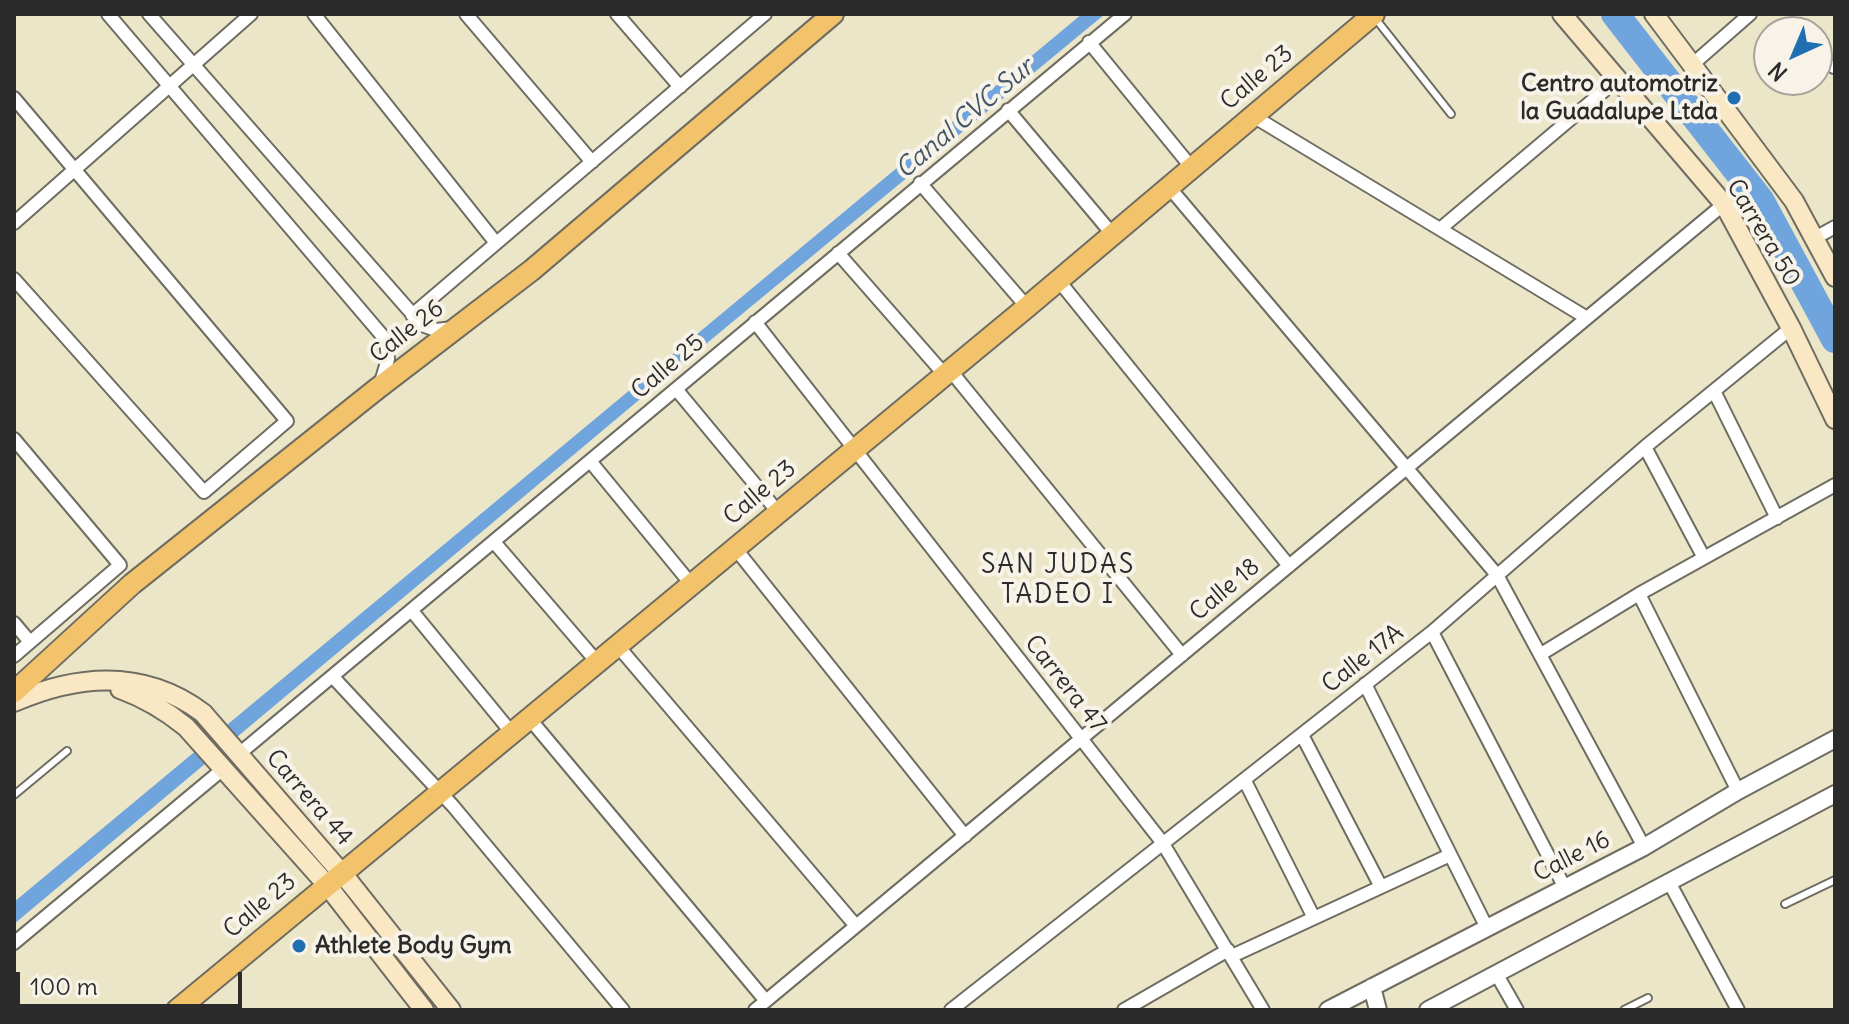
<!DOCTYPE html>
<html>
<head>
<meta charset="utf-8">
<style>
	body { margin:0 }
	#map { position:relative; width:1849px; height:1024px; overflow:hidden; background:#ece6c9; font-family:Delius,sans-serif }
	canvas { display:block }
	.frame { position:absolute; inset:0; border:16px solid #2b2b2b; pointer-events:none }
	.north { position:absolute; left:1753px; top:16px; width:80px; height:80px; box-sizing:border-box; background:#f7f3e8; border:2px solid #a5a39c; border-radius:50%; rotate:224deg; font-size:22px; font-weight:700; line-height:32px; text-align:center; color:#2b2b2b }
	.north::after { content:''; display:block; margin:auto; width:28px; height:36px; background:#1f6fb2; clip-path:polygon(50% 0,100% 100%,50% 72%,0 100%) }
	.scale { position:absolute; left:16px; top:972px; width:226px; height:36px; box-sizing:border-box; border:4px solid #2b2b2b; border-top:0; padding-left:10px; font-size:24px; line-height:28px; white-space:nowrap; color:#2b2b2b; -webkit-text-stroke:6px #f7f3e8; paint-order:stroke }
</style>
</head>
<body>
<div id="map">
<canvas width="1849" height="1024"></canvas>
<div class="frame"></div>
<div class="north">N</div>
<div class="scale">100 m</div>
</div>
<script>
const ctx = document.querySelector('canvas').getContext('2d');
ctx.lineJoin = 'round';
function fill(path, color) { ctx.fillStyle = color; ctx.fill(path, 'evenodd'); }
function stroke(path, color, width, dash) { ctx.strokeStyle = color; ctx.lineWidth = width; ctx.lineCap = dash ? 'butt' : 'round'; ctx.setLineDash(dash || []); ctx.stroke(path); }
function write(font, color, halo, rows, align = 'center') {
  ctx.font = font + ' Delius,sans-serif'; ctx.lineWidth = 8; ctx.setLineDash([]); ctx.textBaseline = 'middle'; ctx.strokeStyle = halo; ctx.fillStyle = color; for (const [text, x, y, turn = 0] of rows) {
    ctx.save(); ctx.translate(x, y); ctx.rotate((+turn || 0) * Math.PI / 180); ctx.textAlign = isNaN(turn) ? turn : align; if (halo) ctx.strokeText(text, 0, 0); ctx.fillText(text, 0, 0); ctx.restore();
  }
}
fill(new Path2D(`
	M1082,14H1105L701,348L14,924V902Z`), '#6fa5dc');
stroke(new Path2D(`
	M1615,14L1760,200L1835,339`), '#6fa5dc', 28);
const service = new Path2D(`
	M1375,18L1451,114
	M14,795L67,751
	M1785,904L1835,880
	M1624,1010L1648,998`);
const minor = new Path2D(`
	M108,14L386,340L388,359L381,382
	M149,14L422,325L436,330L453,328
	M314,14L496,243
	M466,14L592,162
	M617,14L680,87
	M1089,42L1192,168
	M1693,64L1750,14
	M1834,67L1835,66
	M14,98L287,421L204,492L14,279
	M1008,110L1113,235
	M1253,116L1587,318
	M920,183L1027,307
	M1169,187L1497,575L1644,847
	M14,223L251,14
	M1440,229L1618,79
	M1815,238L1835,227
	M838,253L944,374
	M1059,281L1289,566
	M412,315L765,14
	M755,322L1162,842L1263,1010
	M950,370L1182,655
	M676,389L778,512
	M1714,391L1777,518
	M14,439L120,565L14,656
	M1645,447L1704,558
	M590,461L691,584
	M494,542L597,662
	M735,548L965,836
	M1639,594L1738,791
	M412,611L511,732
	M14,623L30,642
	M1432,632L1565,888
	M617,645L856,926
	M1541,654L1639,594L1835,485
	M333,677L453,806L623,1010
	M1365,684L1487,928
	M529,718L766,1001
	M1302,735L1380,885
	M239,754L1125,14
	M1245,781L1313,916
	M1669,882L1738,1010
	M14,943L223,769
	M1232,956L1450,855
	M1497,975L1517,1010
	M755,1010L1724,204
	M951,1010L1432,632L1645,447L1791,328
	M1124,1010L1228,950`);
const tertiary = new Path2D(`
	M1372,987L1378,1010
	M1328,1010L1644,847L1738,791L1835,739
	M1428,1010L1835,794`);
const secondary = new Path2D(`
	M1562,14L1724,204L1791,328L1835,419
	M1654,14L1794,201L1835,277
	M120,689C145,698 165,710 186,727L327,885L424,1010
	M14,702C79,674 144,669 203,713L351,884L451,1010`);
const primary = new Path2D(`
	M14,692L132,584L378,388L532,270L833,14
	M177,1010L1027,307L1374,14`);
stroke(service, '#6f6c62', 10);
stroke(minor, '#6f6c62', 16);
stroke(tertiary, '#6f6c62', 20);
stroke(secondary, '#6f6c62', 22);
stroke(primary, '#6f6c62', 24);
stroke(service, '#fff', 6);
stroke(minor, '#fff', 12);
stroke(tertiary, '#fff', 16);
stroke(secondary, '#fae7c3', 18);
stroke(primary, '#f2c36a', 20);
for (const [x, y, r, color] of [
	[1734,98,8,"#1f6fb2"],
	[299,946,8,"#1f6fb2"]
]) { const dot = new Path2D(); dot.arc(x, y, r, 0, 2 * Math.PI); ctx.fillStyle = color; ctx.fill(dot); stroke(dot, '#f7f3e8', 3); }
write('24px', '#2b2b2b', '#f7f3e8', [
	["Calle 23",1257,78,-40],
	["Carrera 50",1763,233,59],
	["Calle 26",407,332,-38],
	["Calle 25",668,367,-40],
	["Calle 23",760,493,-40],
	["Calle 18",1225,590,-40],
	["Calle 17A",1363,659,-38],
	["Carrera 47",1065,684,52],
	["Carrera 44",309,798,49],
	["Calle 16",1572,857,-27],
	["Calle 23",260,906,-40]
]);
write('bold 24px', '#2b2b2b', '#f7f3e8', [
	["Centro automotriz",1718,84],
	["la Guadalupe Ltda",1718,112],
	["Athlete Body Gym",315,946,"left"]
], 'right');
write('italic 26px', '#435669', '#f7f3e8', [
	["Canal CVC Sur",965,119,-40]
]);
ctx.letterSpacing = '2px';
write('26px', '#2b2b2b', '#f7f3e8', [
	["SAN JUDAS",1058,566],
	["TADEO I",1058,596]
]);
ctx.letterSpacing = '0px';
</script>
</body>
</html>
